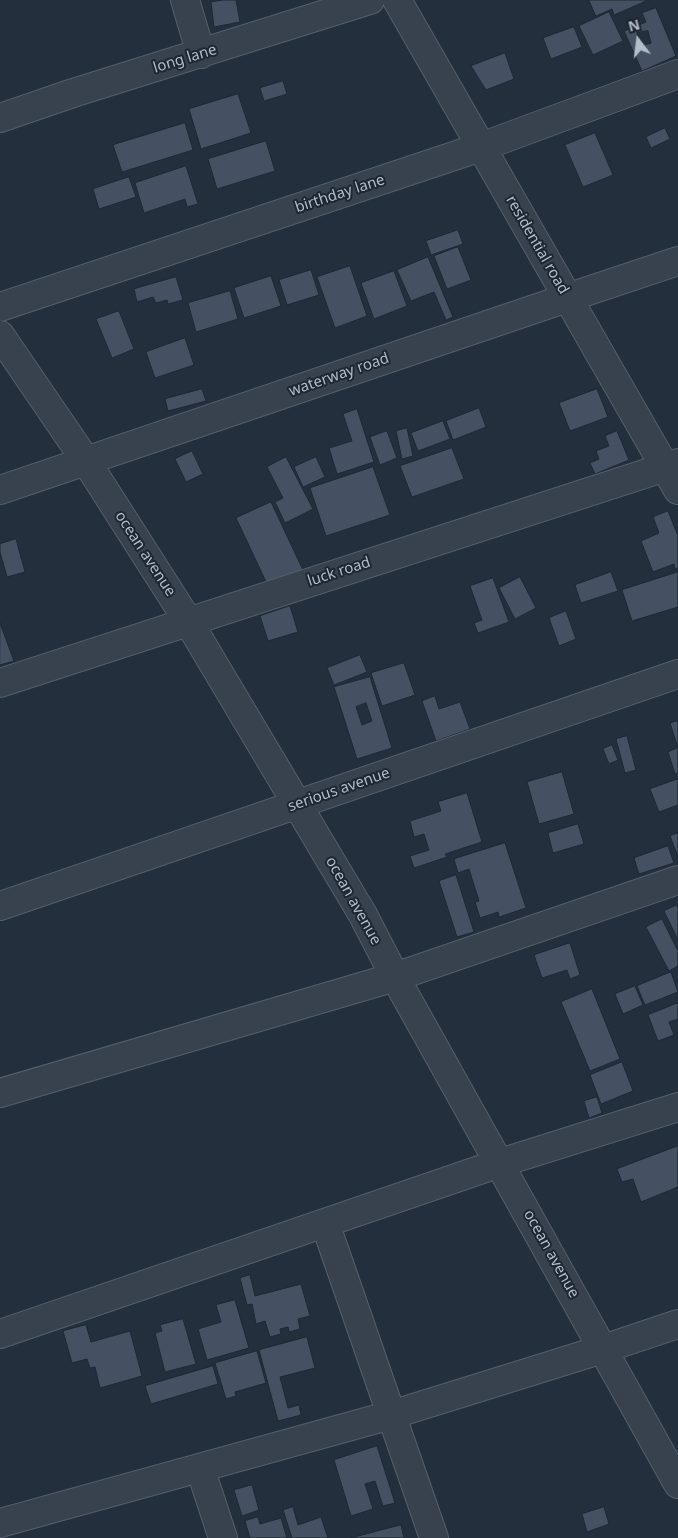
<!DOCTYPE html>
<html>
<head>
<meta charset="utf-8">
<style>
	body { margin:0 }
	#map { position:relative; width:678px; height:1538px; overflow:hidden; background:#242f3e; font-family:"Noto Sans",sans-serif }
	canvas { display:block }
	.north { position:absolute; left:613px; top:15px; width:50px; height:50px; -webkit-text-stroke:4px #1d2633; paint-order:stroke; rotate:345deg; font-size:14px; font-weight:700; line-height:20px; text-align:center; color:#b4bcc9 }
	.north::after { content:''; display:block; margin:auto; width:18px; height:22px; background:#b4bcc9; clip-path:polygon(50% 0,100% 100%,50% 72%,0 100%) }
</style>
</head>
<body>
<div id="map">
<canvas width="678" height="1538"></canvas>
<div class="north">N</div>
</div>
<script>
const ctx = document.querySelector('canvas').getContext('2d');
ctx.lineJoin = 'round';
function fill(path, color) { ctx.fillStyle = color; ctx.fill(path, 'evenodd'); }
function stroke(path, color, width, dash) { ctx.strokeStyle = color; ctx.lineWidth = width; ctx.lineCap = dash ? 'butt' : 'round'; ctx.setLineDash(dash || []); ctx.stroke(path); }
function write(font, color, halo, rows, align = 'center') {
  ctx.font = font + ' "Noto Sans",sans-serif'; ctx.lineWidth = 4; ctx.setLineDash([]); ctx.textBaseline = 'middle'; ctx.strokeStyle = halo; ctx.fillStyle = color; for (const [text, x, y, turn = 0] of rows) {
    ctx.save(); ctx.translate(x, y); ctx.rotate((+turn || 0) * Math.PI / 180); ctx.textAlign = isNaN(turn) ? turn : align; if (halo) ctx.strokeText(text, 0, 0); ctx.fillText(text, 0, 0); ctx.restore();
  }
}
const building = new Path2D(`
	M224,0H236L240,22L214,27L211,2Z
	M589,0H646V1L614,15L612,9L596,16Z
	M656,8L676,56L642,71L624,31L646,22L642,13ZM648,31L651,43L641,46L637,33Z
	M609,12L623,41L593,55L579,26Z
	M574,27L582,47L551,59L543,38Z
	M505,53L514,79L486,90L471,66Z
	M283,81L287,94L264,101L260,88Z
	M238,94L251,133L201,149L189,109Z
	M185,123L193,150L122,172L113,145Z
	M665,128L670,139L651,148L646,137Z
	M595,133L613,175L583,187L565,145Z
	M266,141L275,171L217,189L208,159Z
	M186,166L198,204L187,207L185,199L144,213L135,183Z
	M129,177L136,197L99,209L93,189Z
	M458,230L463,244L431,255L426,241Z
	M458,247L471,280L447,289L434,256Z
	M428,257L453,317L446,320L434,292L411,301L397,270Z
	M350,266L367,316L335,328L317,277Z
	M311,270L319,295L287,305L279,280Z
	M394,271L407,306L374,319L361,283Z
	M271,276L281,306L244,318L234,288Z
	M176,277L183,300L168,304L167,300L156,303L153,297L137,302L134,289Z
	M230,291L238,319L196,332L188,303Z
	M119,311L134,349L112,358L96,319Z
	M185,338L194,365L155,378L146,352Z
	M202,389L206,401L168,411L165,399Z
	M597,389L608,417L570,431L559,403Z
	M479,408L486,427L453,440L446,421Z
	M357,409L374,462L337,474L329,448L352,441L343,414Z
	M443,421L450,439L418,451L411,433Z
	M407,428L413,456L402,459L396,431Z
	M387,431L397,458L380,465L370,437Z
	M617,431L629,460L595,474L590,463L599,459L596,451L609,446L605,436Z
	M452,448L464,479L412,497L400,466Z
	M192,451L203,474L186,482L175,459Z
	M286,457L313,509L285,523L275,502L283,498L267,467Z
	M316,457L325,477L303,487L294,467Z
	M373,467L390,515L326,536L310,488Z
	M271,502L303,570L268,586L236,518Z
	M668,511L678,536V568L675,569L674,564L653,572L641,541L659,533L653,517Z
	M16,539L25,572L7,577L0,552V544Z
	M611,572L618,591L581,603L575,585Z
	M678,572V607L632,621L622,590Z
	M520,577L536,608L515,619L499,588Z
	M493,578L509,622L478,633L474,623L482,620L470,586Z
	M290,606L298,632L268,641L260,616Z
	M566,611L576,639L559,646L549,618Z
	M0,623L14,661L0,665Z
	M360,655L367,672L334,685L327,668Z
	M404,663L415,695L382,706L371,673Z
	M370,677L392,748L357,759L334,687ZM366,703L372,721L362,725L356,707Z
	M435,696L439,709L460,702L470,729L436,741L422,701Z
	M678,721V748L670,723Z
	M627,736L636,770L625,773L616,739Z
	M612,745L618,760L609,764L603,749Z
	M678,748V773L675,774L668,752Z
	M562,772L574,814L539,824L527,782Z
	M678,779V805L659,812L650,789Z
	M467,793L482,842L445,854L447,857L414,868L410,856L429,850L424,834L414,837L410,821L441,811L438,802Z
	M578,824L584,844L553,853L548,833Z
	M678,833V857L670,836Z
	M505,843L526,908L499,917L498,912L480,918L475,902L479,901L469,869L458,873L454,859Z
	M668,846L674,863L639,874L634,858Z
	M456,875L474,932L457,937L439,881Z
	M677,905L678,907V940L664,911Z
	M662,919L678,951V966L669,971L646,927Z
	M570,943L580,975L570,979L567,970L542,978L534,955Z
	M671,972L678,992L645,1005L637,986Z
	M635,986L643,1005L623,1014L615,994Z
	M592,989L620,1059L590,1071L561,1002Z
	M678,1003V1019L669,1022L674,1035L658,1041L648,1015Z
	M622,1062L633,1091L601,1104L590,1075Z
	M597,1097L602,1113L589,1118L584,1101Z
	M678,1146V1187L641,1202L633,1179L622,1182L617,1169Z
	M250,1275L255,1296L301,1284L310,1316L298,1319L300,1329L289,1332L288,1327L280,1329L281,1334L270,1337L265,1321L256,1324L252,1304L247,1305L240,1278Z
	M235,1300L249,1348L207,1360L198,1329L221,1322L216,1305Z
	M183,1319L196,1364L165,1372L155,1333L162,1331L160,1325Z
	M86,1325L91,1342L130,1331L142,1376L100,1388L95,1367L90,1368L87,1359L72,1363L63,1331Z
	M307,1337L315,1368L280,1377L288,1408L299,1405L301,1415L278,1421L259,1350Z
	M257,1351L266,1383L235,1392L236,1396L226,1399L215,1363Z
	M213,1366L218,1384L151,1404L145,1386Z
	M377,1446L395,1503L383,1506L375,1481L365,1484L373,1509L351,1516L334,1460Z
	M252,1485L259,1510L242,1516L234,1490Z
	M293,1507L298,1525L321,1517L328,1538H292L283,1510Z
	M604,1507L609,1524L587,1532L582,1514Z
	M258,1517L260,1524L281,1518L287,1538H250L245,1521Z
	M401,1525L404,1538H351Z`);
fill(building, '#455162');
stroke(building, '#1f2835', 1);
const minor = new Path2D(`
	M185,0L201,54
	M397,0L678,490
	M0,118L73,93L370,0
	M0,307L481,147L678,74
	M0,335L86,461L188,621L363,915L395,977L678,1484
	M0,490L567,298L678,261
	M0,683L678,463
	M0,906L678,674
	M0,1093L395,977L678,880
	M325,1223L434,1538
	M0,1334L500,1163L678,1107
	M200,1468L223,1538
	M0,1523L391,1415L603,1349L678,1324`);
stroke(minor, '#565f6c', 30);
stroke(minor, '#38414e', 28);
write('15px', '#b4bcc9', '#1d2633', [
	["long lane",185,59,-17],
	["birthday lane",340,194,-18],
	["residential road",537,245,60],
	["waterway road",339,375,-19],
	["ocean avenue",145,554,57],
	["luck road",339,572,-18],
	["serious avenue",339,790,-19],
	["ocean avenue",353,901,61],
	["ocean avenue",551,1254,61]
]);
</script>
</body>
</html>
